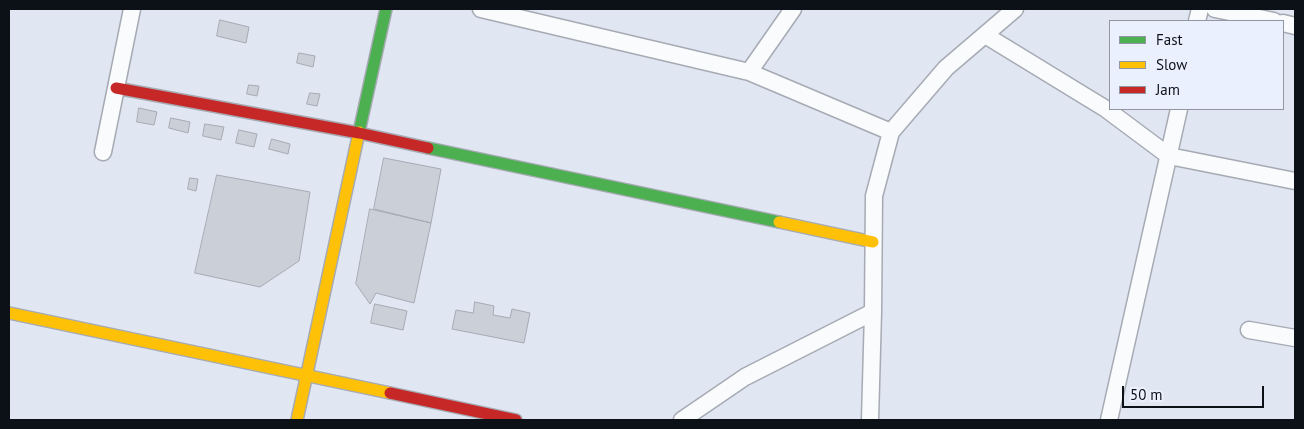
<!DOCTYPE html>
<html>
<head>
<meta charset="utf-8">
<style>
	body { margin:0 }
	#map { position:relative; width:1304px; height:429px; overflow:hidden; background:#e0e6f2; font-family:"PT Sans",sans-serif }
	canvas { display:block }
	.frame { position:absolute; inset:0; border:10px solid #0c1017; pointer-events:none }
	.legend { position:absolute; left:1109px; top:20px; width:175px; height:90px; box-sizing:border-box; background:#eaf0fe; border:1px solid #9196a2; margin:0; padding:6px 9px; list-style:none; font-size:15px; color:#0c1017 }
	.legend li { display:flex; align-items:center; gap:10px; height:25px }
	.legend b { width:25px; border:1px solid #9196a2 }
	.scale { position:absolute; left:1122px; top:386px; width:142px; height:22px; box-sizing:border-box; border:2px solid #0c1017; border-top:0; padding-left:6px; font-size:15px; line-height:18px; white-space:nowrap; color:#0c1017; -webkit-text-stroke:4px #eaf0fe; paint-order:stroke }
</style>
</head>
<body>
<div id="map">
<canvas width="1304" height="429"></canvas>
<div class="frame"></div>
<ul class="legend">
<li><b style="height:6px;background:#4caf50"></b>Fast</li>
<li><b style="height:6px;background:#ffc107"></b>Slow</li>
<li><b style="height:6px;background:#c62828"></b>Jam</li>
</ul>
<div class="scale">50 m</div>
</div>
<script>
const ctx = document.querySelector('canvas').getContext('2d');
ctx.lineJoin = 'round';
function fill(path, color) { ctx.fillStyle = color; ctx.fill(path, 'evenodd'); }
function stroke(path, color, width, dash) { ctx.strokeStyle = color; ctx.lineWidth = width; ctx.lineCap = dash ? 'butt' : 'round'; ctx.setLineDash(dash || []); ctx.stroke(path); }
const building = new Path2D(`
	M220,20L249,27L246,43L217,36Z
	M299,53L315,56L313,67L297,63Z
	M249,85L259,86L257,96L247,94Z
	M310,93L320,94L317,106L307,104Z
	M139,108L157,112L154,125L137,122Z
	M171,118L190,122L188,133L169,128Z
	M205,124L224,127L221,140L203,136Z
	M239,130L257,134L254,147L236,143Z
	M272,139L290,144L288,154L269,149Z
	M384,158L441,169L431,223L374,209Z
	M217,175L310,192L299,261L260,287L195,273Z
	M190,178L198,179L196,191L188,189Z
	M370,209L431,223L414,303L376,293L370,304L356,284Z
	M475,302L494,306L493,315L510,318L512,309L530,313L524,343L452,329L456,310L473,313Z
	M375,304L407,311L403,330L371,323Z`);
fill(building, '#cacfd8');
stroke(building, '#a5aab3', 1);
const street = new Path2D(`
	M481,9L749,72L891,132
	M1215,9L1274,21
	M1197,21L1200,9
	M1283,23L1295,26
	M985,35L1106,109L1169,156L1295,181
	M749,72L793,9
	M103,152L132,9
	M1249,330L1295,338
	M682,420L745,377L873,312
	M870,420L873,312L874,196L891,132L946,68L1015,9
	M1109,420L1179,109`);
const fast = new Path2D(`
	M359,132L386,9
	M428,148L779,222`);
const slow = new Path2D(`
	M779,222L873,242
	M9,313L390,393
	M297,420L359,132`);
const jam = new Path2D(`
	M116,88L359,133L428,148
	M390,393L516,420`);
stroke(street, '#a6aab3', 19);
stroke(fast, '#a6aab3', 14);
stroke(slow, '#a6aab3', 14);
stroke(jam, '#a6aab3', 14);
stroke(street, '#fafbfd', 16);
stroke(fast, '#4caf50', 11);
stroke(slow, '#ffc107', 11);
stroke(jam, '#c62828', 11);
</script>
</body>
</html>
